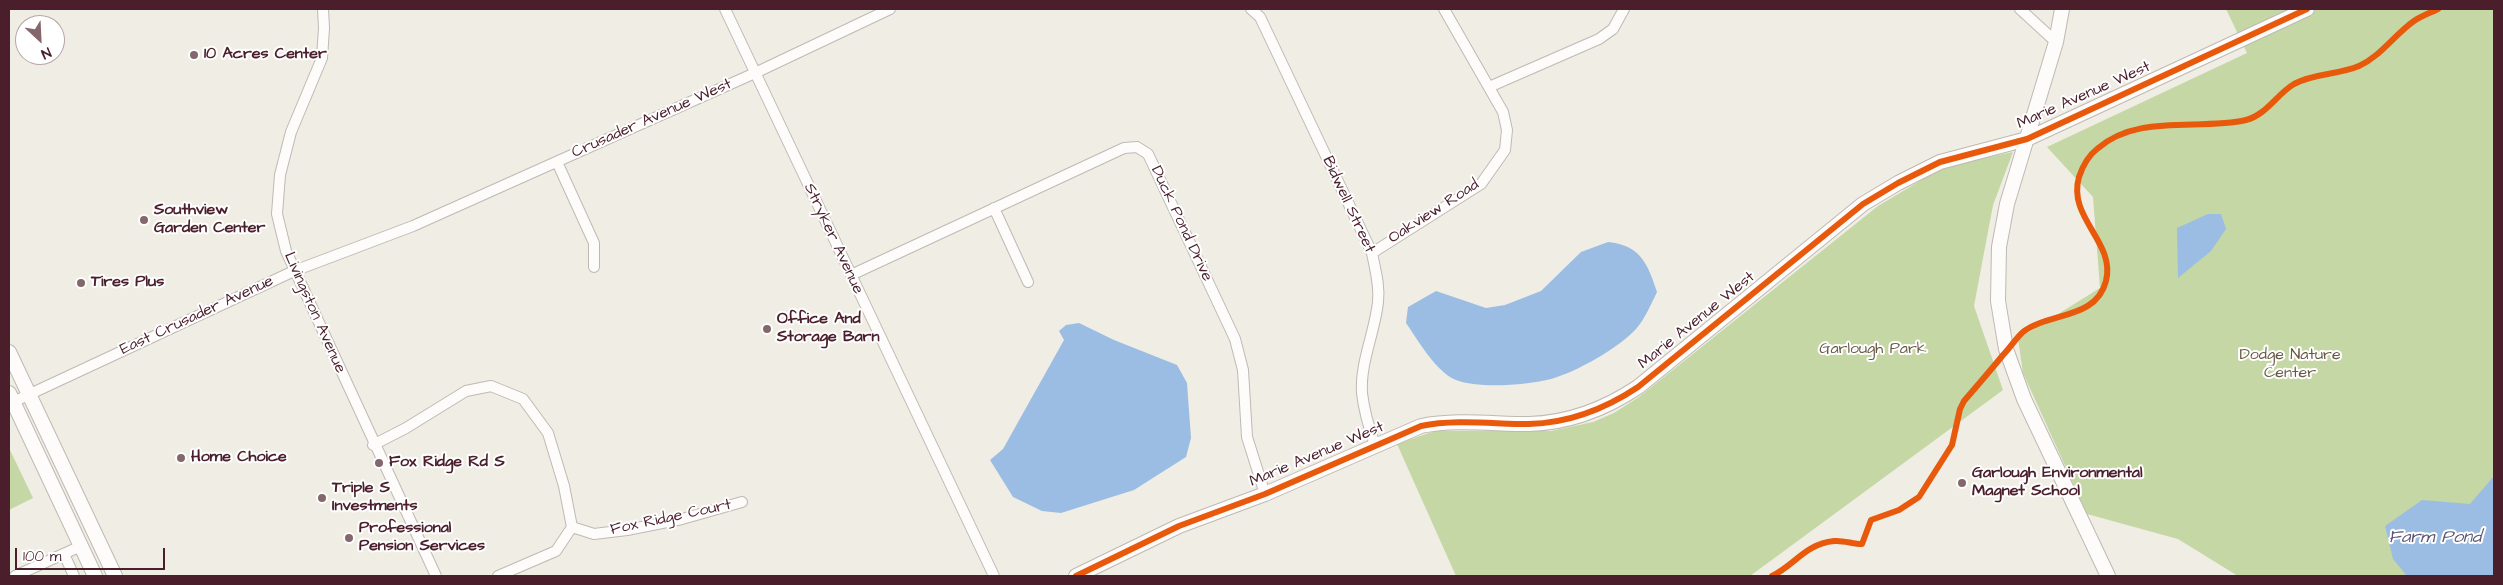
<!DOCTYPE html>
<html>
<head>
<meta charset="utf-8">
<style>
	body { margin:0 }
	#map { position:relative; width:2503px; height:585px; overflow:hidden; background:#efede4; font-family:"Architects Daughter",sans-serif }
	canvas { display:block }
	.frame { position:absolute; inset:0; border:10px solid #4a1f2b; pointer-events:none }
	.north { position:absolute; left:15px; top:15px; width:50px; height:50px; box-sizing:border-box; background:#fff; border:1px solid #b7a5aa; border-radius:50%; rotate:155deg; font-size:14px; font-weight:700; line-height:20px; text-align:center; color:#4a1f2b }
	.north::after { content:''; display:block; margin:auto; width:18px; height:22px; background:#84676c; clip-path:polygon(50% 0,100% 100%,50% 72%,0 100%) }
	.scale { position:absolute; left:15px; top:548px; width:150px; height:22px; box-sizing:border-box; border:2px solid #4a1f2b; border-top:0; padding-left:6px; font-size:15px; line-height:18px; white-space:nowrap; color:#4a1f2b; -webkit-text-stroke:4px #fff; paint-order:stroke }
</style>
</head>
<body>
<div id="map">
<canvas width="2503" height="585"></canvas>
<div class="frame"></div>
<div class="north">N</div>
<div class="scale">100 m</div>
</div>
<script>
const ctx = document.querySelector('canvas').getContext('2d');
ctx.lineJoin = 'round';
function fill(path, color) { ctx.fillStyle = color; ctx.fill(path, 'evenodd'); }
function stroke(path, color, width, dash) { ctx.strokeStyle = color; ctx.lineWidth = width; ctx.lineCap = dash ? 'butt' : 'round'; ctx.setLineDash(dash || []); ctx.stroke(path); }
function write(font, color, halo, rows, align = 'center') {
  ctx.font = font + ' "Architects Daughter",sans-serif'; ctx.lineWidth = 4; ctx.setLineDash([]); ctx.textBaseline = 'middle'; ctx.strokeStyle = halo; ctx.fillStyle = color; for (const [text, x, y, turn = 0] of rows) {
    ctx.save(); ctx.translate(x, y); ctx.rotate((+turn || 0) * Math.PI / 180); ctx.textAlign = isNaN(turn) ? turn : align; if (halo) ctx.strokeText(text, 0, 0); ctx.fillText(text, 0, 0); ctx.restore();
  }
}
fill(new Path2D(`
	M2226,9H2494V576H2238L2178,539L2087,514L2023,373L2018,339L2100,288L2093,197L2047,147L2247,53Z
	M2013,152L1993,205L1974,306L2003,390L1750,576H1456L1397,444L1435,431H1551L1593,422L1614,413L1639,397L1878,206L1945,166Z
	M9,448L33,498L9,510Z`), '#c4d7a4');
fill(new Path2D(`
	M2208,214H2221L2226,229L2211,251L2178,278L2177,228Z
	M1608,242C1641,245 1648,265 1657,292C1651,304 1645,319 1636,329C1619,348 1576,372 1551,379C1527,385 1479,389 1456,380C1436,372 1418,340 1406,323L1408,307L1436,291L1486,308L1505,305L1541,291L1581,252Z
	M1079,323L1114,340L1177,365L1187,383L1191,438L1186,457L1134,490L1061,513L1042,511L1013,497L990,460L1003,449L1064,340L1059,331L1066,325Z
	M2494,476V576H2407L2393,559L2385,526L2422,500L2470,504Z`), '#9bbde3');
const street = new Path2D(`
	M323,9L324,28L322,58L291,132L280,175L277,214L286,251L436,576
	M725,9L994,576
	M1251,9L1260,17L1372,253C1375,269 1380,285 1378,302C1375,332 1360,362 1362,393C1364,411 1369,428 1375,445
	M2020,9L2056,42
	M1489,87L1599,39L1613,29L1624,9
	M557,162L594,243V267
	M994,208L1028,282
	M1372,253L1481,184L1505,150L1507,130L1503,112L1444,9
	M851,275L1124,148L1137,147L1148,154L1235,339L1243,370L1247,437L1265,494
	M13,402L294,271L413,226L755,73L890,9
	M373,445L406,428L466,391L491,386L523,399L548,433L564,486L572,527L556,551L498,576
	M572,527L594,534L627,530L682,519L742,502
	M64,554L74,576
	M15,576L81,546`);
const secondary = new Path2D(`
	M2062,9L2056,42L2007,204L1999,247L1998,301L2006,349L2024,399L2108,576
	M9,352L115,576
	M9,393L95,576
	M1076,576L1179,526L1265,494L1421,426C1456,419 1493,424 1529,424C1569,423 1605,409 1638,387L1863,204L1898,183L1940,162L2027,139L2307,9`);
stroke(street, '#bfb9b4', 12);
stroke(secondary, '#bfb9b4', 16);
stroke(street, '#fdfcfb', 10);
stroke(secondary, '#fdfcfb', 14);
stroke(new Path2D(`
	M1076,576L1179,526L1265,494L1421,426C1456,419 1493,424 1529,424C1569,423 1605,409 1638,387L1863,204L1898,183L1940,162L2027,139L2307,9
	M1772,576C1795,565 1805,544 1834,541C1843,540 1853,544 1862,544L1871,520L1899,510L1919,497L1952,445L1960,409L1964,401C1977,386 1990,371 2003,355C2010,348 2016,338 2023,332C2049,312 2096,320 2106,281C2116,242 2067,218 2079,177C2083,165 2088,156 2097,149C2138,113 2199,131 2246,120C2266,115 2277,94 2294,84C2314,73 2338,75 2359,66C2381,56 2394,35 2414,21C2421,16 2430,13 2438,9`), '#e8590c', 6);
for (const [x, y, r, color] of [
	[194,55,5,"#84676c"],
	[144,220,5,"#84676c"],
	[81,283,5,"#84676c"],
	[767,329,5,"#84676c"],
	[181,458,5,"#84676c"],
	[379,463,5,"#84676c"],
	[1962,483,5,"#84676c"],
	[322,498,5,"#84676c"],
	[349,538,5,"#84676c"]
]) { const dot = new Path2D(); dot.arc(x, y, r, 0, 2 * Math.PI); ctx.fillStyle = color; ctx.fill(dot); stroke(dot, '#fff', 2); }
write('bold 16px', '#4a1f2b', '#fff', [
	["10 Acres Center",204,55],
	["Southview",154,211],
	["Garden Center",154,229],
	["Tires Plus",91,283],
	["Office And",777,320],
	["Storage Barn",777,338],
	["Home Choice",191,458],
	["Fox Ridge Rd S",389,463],
	["Garlough Environmental",1972,474],
	["Magnet School",1972,492],
	["Triple S",332,489],
	["Investments",332,507],
	["Professional",359,529],
	["Pension Services",359,547]
], 'left');
write('16px', '#4a1f2b', '#fff', [
	["Marie Avenue West",2084,96,-24],
	["Crusader Avenue West",652,119,-24],
	["Bidwell Street",1348,205,65],
	["Oakview Road",1434,212,-33],
	["Duck Pond Drive",1181,224,65],
	["Stryker Avenue",833,239,65],
	["Livingston Avenue",314,313,66],
	["East Crusader Avenue",197,316,-25],
	["Marie Avenue West",1697,321,-39],
	["Marie Avenue West",1317,455,-23],
	["Fox Ridge Court",671,518,-12]
]);
write('16px', '#685943', '#fff', [
	["Garlough Park",1873,350],
	["Dodge Nature",2290,356],
	["Center",2290,374]
]);
write('italic 18px', '#5c5674', '#fff', [
	["Farm Pond",2435,538]
]);
</script>
</body>
</html>
